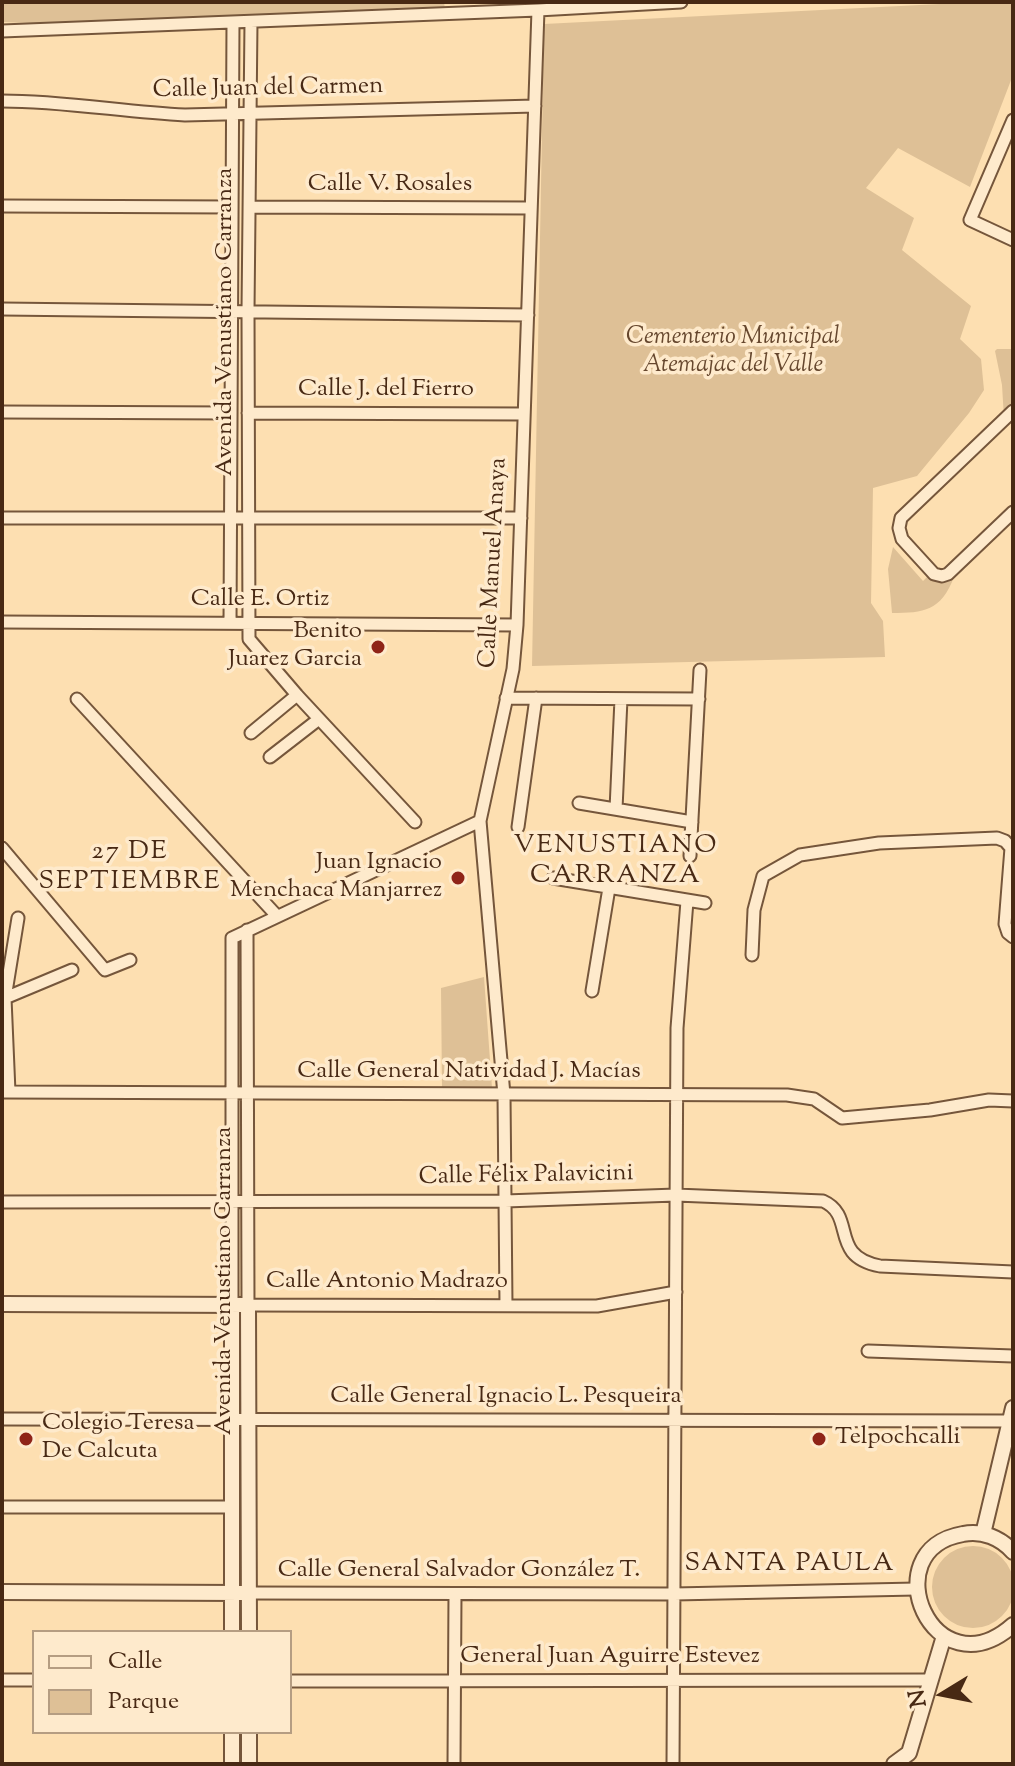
<!DOCTYPE html>
<html>
<head>
<meta charset="utf-8">
<style>
	body { margin:0 }
	#map { position:relative; width:1015px; height:1766px; overflow:hidden; background:#fddfb1; font-family:"Sorts Mill Goudy",serif }
	canvas { display:block }
	.frame { position:absolute; inset:0; border:4px solid #482914; pointer-events:none }
	.legend { position:absolute; left:32px; top:1630px; width:260px; height:104px; box-sizing:border-box; background:#feeacc; border:2px solid #b59d82; margin:0; padding:10px 14px; list-style:none; font-size:24px; color:#482914 }
	.legend li { display:flex; align-items:center; gap:16px; height:40px }
	.legend b { width:40px; border:2px solid #b59d82 }
	.north { position:absolute; left:903px; top:1654px; width:80px; height:80px; -webkit-text-stroke:6px #feeacc; paint-order:stroke; rotate:260deg; font-size:22px; font-weight:700; line-height:32px; text-align:center; color:#482914 }
	.north::after { content:''; display:block; margin:auto; width:28px; height:36px; background:#482914; clip-path:polygon(50% 0,100% 100%,50% 72%,0 100%) }
</style>
</head>
<body>
<div id="map">
<canvas width="1015" height="1766"></canvas>
<div class="frame"></div>
<ul class="legend">
<li><b style="height:10px;background:#feeacc"></b>Calle</li>
<li><b style="height:22px;background:#dec096"></b>Parque</li>
</ul>
<div class="north">N</div>
</div>
<script>
const ctx = document.querySelector('canvas').getContext('2d');
ctx.lineJoin = 'round';
function fill(path, color) { ctx.fillStyle = color; ctx.fill(path, 'evenodd'); }
function stroke(path, color, width, dash) { ctx.strokeStyle = color; ctx.lineWidth = width; ctx.lineCap = dash ? 'butt' : 'round'; ctx.setLineDash(dash || []); ctx.stroke(path); }
function write(font, color, halo, rows, align = 'center') {
  ctx.font = font + ' "Sorts Mill Goudy",serif'; ctx.lineWidth = 7; ctx.setLineDash([]); ctx.textBaseline = 'middle'; ctx.strokeStyle = halo; ctx.fillStyle = color; for (const [text, x, y, turn = 0] of rows) {
    ctx.save(); ctx.translate(x, y); ctx.rotate((+turn || 0) * Math.PI / 180); ctx.textAlign = isNaN(turn) ? turn : align; if (halo) ctx.strokeText(text, 0, 0); ctx.fillText(text, 0, 0); ctx.restore();
  }
}
fill(new Path2D(`
	M2,2H444L445,9L57,24L2,22Z
	M979,2H1013V75L970,187L898,148L866,188L914,218L902,250L971,306L960,339L981,359L984,390L969,413L917,476L873,488L871,603L883,621L885,657L532,666L544,24Z
	M997,349H1013V408L1004,418L1002,385L995,351Z
	M893,547L923,581L930,574L940,579L954,577C941,611 924,613 892,613L888,569Z
	M484,977L492,1088H442L441,988Z
	M932 1587a41 41 0 1 1 82 0a41 41 0 1 1-82 0Z`), '#dec096');
const minor = new Path2D(`
	M251,22L248,310L249,639L297,695L415,822
	M2,31L538,10L681,2
	M2,101C64,101 124,112 185,115L535,106
	M1013,120L970,220L1013,240
	M2,206L231,207
	M250,207L531,208
	M2,309L528,315
	M1013,411L901,518L899,528L902,539L934,574L942,576L948,574L1013,512
	M2,412L230,413
	M248,413L524,414
	M2,518H521
	M2,622L517,625
	M230,623L233,23
	M506,698L699,699
	M77,699L277,916
	M251,733L297,695
	M270,757L319,719
	M579,803L692,822
	M616,809L621,699
	M518,827L536,698
	M2,848L105,970L130,960
	M690,856L700,670
	M553,878L705,903
	M247,930L248,1305L597,1306L676,1292
	M752,955L754,910L763,876L800,855L879,843L997,838L1005,841L1011,848L1005,924L1008,933L1013,937
	M592,991L609,888
	M5,998L72,970
	M2,1092L787,1095L814,1099L842,1118L930,1110L989,1100L1013,1101
	M9,1092L5,998L18,918
	M2,1202L505,1201L676,1195L823,1201C857,1216 828,1256 880,1266L1013,1272
	M232,1304V938L480,821
	M506,1305L504,1095L480,821L513,669L517,625L538,10
	M868,1351L1013,1356
	M2,1419L1009,1421
	M2,1507H232
	M249,1593L674,1594L916,1589
	M2,1680H34
	M290,1681L931,1680
	M454,1764L455,1594
	M673,1764L677,1028L687,901`);
const tertiary = new Path2D(`
	M2,1304L248,1305L249,1632
	M232,1304V1632
	M983,1534L1013,1408
	M1013,1552C1001,1538 982,1530 963,1534C871,1550 934,1695 1013,1625
	M2,1592L242,1593
	M232,1764V1732
	M249,1764V1732
	M894,1764L909,1753L944,1636`);
stroke(minor, '#75563b', 15);
stroke(tertiary, '#75563b', 18);
stroke(minor, '#feeacc', 11);
stroke(tertiary, '#feeacc', 14);
for (const [x, y, r, color] of [
	[378,647,8,"#8f2418"],
	[458,878,8,"#8f2418"],
	[26,1439,8,"#8f2418"],
	[819,1439,8,"#8f2418"]
]) { const dot = new Path2D(); dot.arc(x, y, r, 0, 2 * Math.PI); ctx.fillStyle = color; ctx.fill(dot); stroke(dot, '#feeacc', 3); }
write('24px', '#482914', '#feeacc', [
	["Calle Juan del Carmen",268,90,-1],
	["Calle V. Rosales",390,186],
	["Avenida Venustiano Carranza",227,322,-90],
	["Calle J. del Fierro",386,391],
	["Calle Manuel Anaya",495,563,-87],
	["Calle E. Ortiz",260,601],
	["Calle General Natividad J. Macías",469,1073],
	["Calle Félix Palavicini",526,1177,-1],
	["Avenida Venustiano Carranza",226,1281,-90],
	["Calle Antonio Madrazo",387,1283],
	["Calle General Ignacio L. Pesqueira",506,1398],
	["Calle General Salvador González T.",459,1572],
	["General Juan Aguirre Estevez",610,1658]
]);
write('italic 24px', '#66472e', '#feeacc', [
	["Cementerio Municipal",733,339],
	["Atemajac del Valle",733,367]
]);
write('24px', '#482914', '#feeacc', [
	["Benito",362,633],
	["Juarez Garcia",362,661],
	["Juan Ignacio",442,864],
	["Menchaca Manjarrez",442,892],
	["Colegio Teresa",42,1425,"left"],
	["De Calcuta",42,1453,"left"],
	["Telpochcalli",835,1439,"left"]
], 'right');
ctx.letterSpacing = '2px';
write('26px', '#482914', '#feeacc', [
	["VENUSTIANO",616,848],
	["CARRANZA",616,878],
	["27 DE",130,854],
	["SEPTIEMBRE",130,884],
	["SANTA PAULA",790,1566]
]);
ctx.letterSpacing = '0px';
</script>
</body>
</html>
